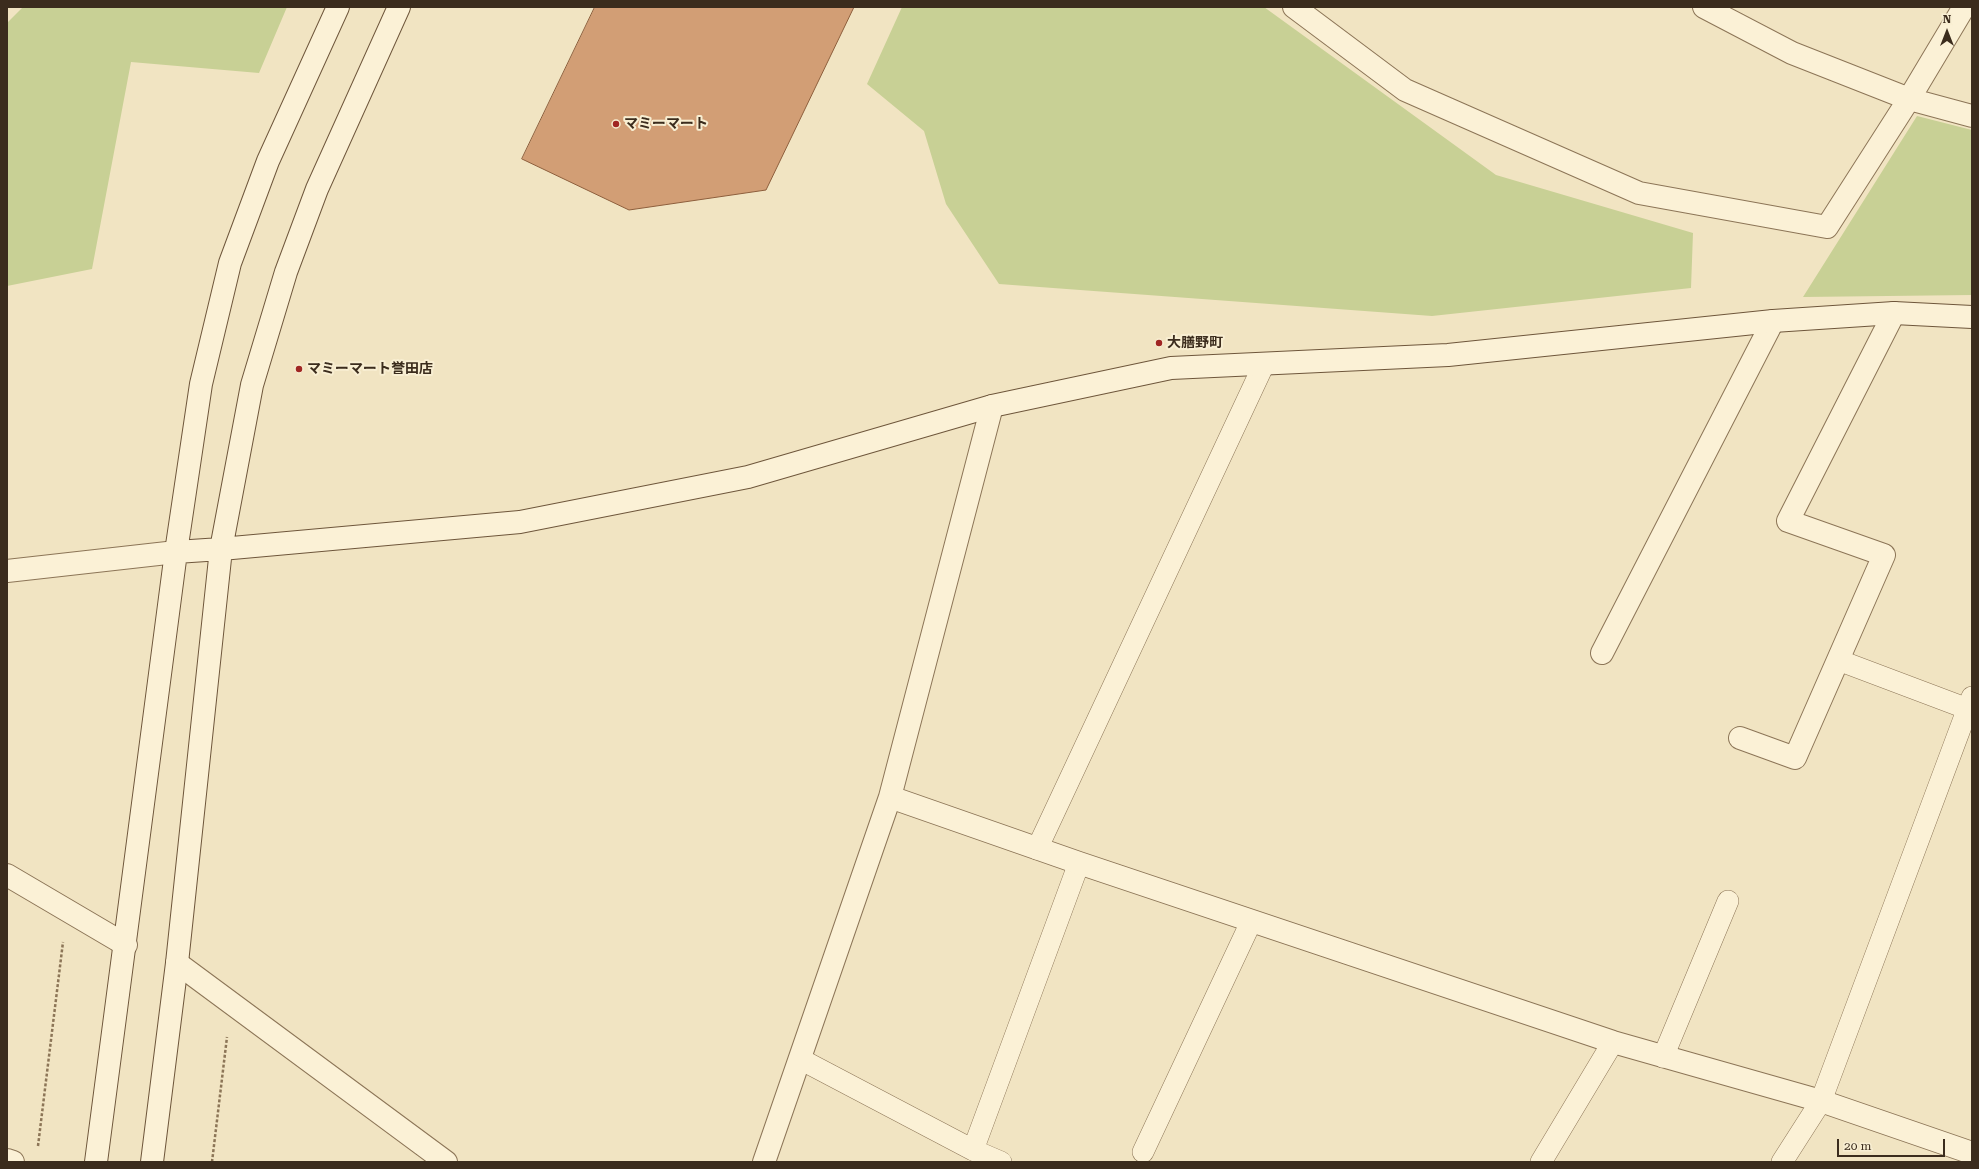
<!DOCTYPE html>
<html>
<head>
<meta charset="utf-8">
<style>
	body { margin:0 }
	#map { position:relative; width:1979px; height:1169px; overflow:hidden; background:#f1e4c2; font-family:"Roboto Serif",serif }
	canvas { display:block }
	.frame { position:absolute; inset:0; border:8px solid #3b2c1d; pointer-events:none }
	.north { position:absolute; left:1927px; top:12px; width:40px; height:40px; -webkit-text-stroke:3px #f8eed2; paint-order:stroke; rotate:0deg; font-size:11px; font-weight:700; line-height:16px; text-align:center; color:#3b2c1d }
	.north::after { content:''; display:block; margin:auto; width:14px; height:18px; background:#3b2c1d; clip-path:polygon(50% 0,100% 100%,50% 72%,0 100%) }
	.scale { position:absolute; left:1837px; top:1139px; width:108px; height:18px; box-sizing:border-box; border:2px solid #3b2c1d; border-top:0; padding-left:5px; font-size:12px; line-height:14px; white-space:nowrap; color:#3b2c1d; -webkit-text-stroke:3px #f8eed2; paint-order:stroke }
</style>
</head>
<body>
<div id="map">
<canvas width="1979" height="1169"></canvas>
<div class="frame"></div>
<div class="north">N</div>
<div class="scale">20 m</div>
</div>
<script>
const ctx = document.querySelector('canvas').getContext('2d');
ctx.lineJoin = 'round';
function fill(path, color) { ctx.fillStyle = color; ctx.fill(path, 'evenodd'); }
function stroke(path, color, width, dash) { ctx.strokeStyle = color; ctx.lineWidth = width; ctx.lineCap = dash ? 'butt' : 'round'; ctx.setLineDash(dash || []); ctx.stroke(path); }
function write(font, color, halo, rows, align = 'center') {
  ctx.font = font + ' "Roboto Serif","Noto Sans JP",serif'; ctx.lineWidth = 4; ctx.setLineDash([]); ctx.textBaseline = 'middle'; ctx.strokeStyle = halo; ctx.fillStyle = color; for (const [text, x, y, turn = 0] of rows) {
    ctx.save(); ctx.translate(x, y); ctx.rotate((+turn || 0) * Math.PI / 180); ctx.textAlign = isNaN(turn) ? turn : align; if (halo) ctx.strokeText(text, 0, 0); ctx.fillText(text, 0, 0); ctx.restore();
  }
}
fill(new Path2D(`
	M23,7H287L259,73L131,62L92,269L7,286V23Z
	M902,7H1264L1496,175L1693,233L1691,288L1432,316L999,284L946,204L924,131L867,84Z
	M1917,116L1972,130V295L1803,297Z`), '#c8d095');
const building = new Path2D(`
	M595,7H854L766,190L629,210L522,159Z`);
fill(building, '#d29e75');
stroke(building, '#8d5e3c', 1);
const lane = new Path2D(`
	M1838,660L1968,709
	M1037,849L1264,364
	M1663,1057L1728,901
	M800,1059L973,1150L1001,1162
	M973,1150L1079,863
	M1143,1152L1251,922
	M1541,1162L1613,1042
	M1782,1162L1821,1101L1972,697`);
const street = new Path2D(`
	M1294,7L1405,90L1639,193L1827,227L1909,99L1964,7
	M1704,7L1792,53L1909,99L1972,116
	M7,571L176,552
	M1602,653L1773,321
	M1740,738L1795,758L1884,555L1788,521L1894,313
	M890,797L1079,863L1613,1042L1821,1101L1972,1153
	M7,875L126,945
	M177,963L446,1162
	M7,1160L13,1162
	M764,1162L890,797L992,406`);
const secondary = new Path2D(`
	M176,552L221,549L520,522L748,477L992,406L1171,368L1448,355L1773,321L1894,313L1972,317
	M96,1162L176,552L201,384L230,263L268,161L338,7
	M152,1162L177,963L221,549L252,385L286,272L317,189L399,7`);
stroke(lane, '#8c7557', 22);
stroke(street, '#8c7557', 24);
stroke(secondary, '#6e563b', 24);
stroke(new Path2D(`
	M38,1146L63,942
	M212,1162L227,1037`), '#8c7557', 2.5, [3, 2]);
stroke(lane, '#fbf1d6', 21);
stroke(street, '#fbf1d6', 22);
stroke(secondary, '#fbf1d6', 22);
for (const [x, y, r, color] of [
	[616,124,4,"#a02623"],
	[1159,343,4,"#a02623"],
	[299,369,4,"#a02623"]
]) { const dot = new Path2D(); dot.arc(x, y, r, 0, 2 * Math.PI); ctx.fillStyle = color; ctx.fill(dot); stroke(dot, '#f8eed2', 1.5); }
write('bold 14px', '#3b2c1d', '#f8eed2', [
	["マミーマート",624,124],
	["大膳野町",1167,343],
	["マミーマート誉田店",307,369]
], 'left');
</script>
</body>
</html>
